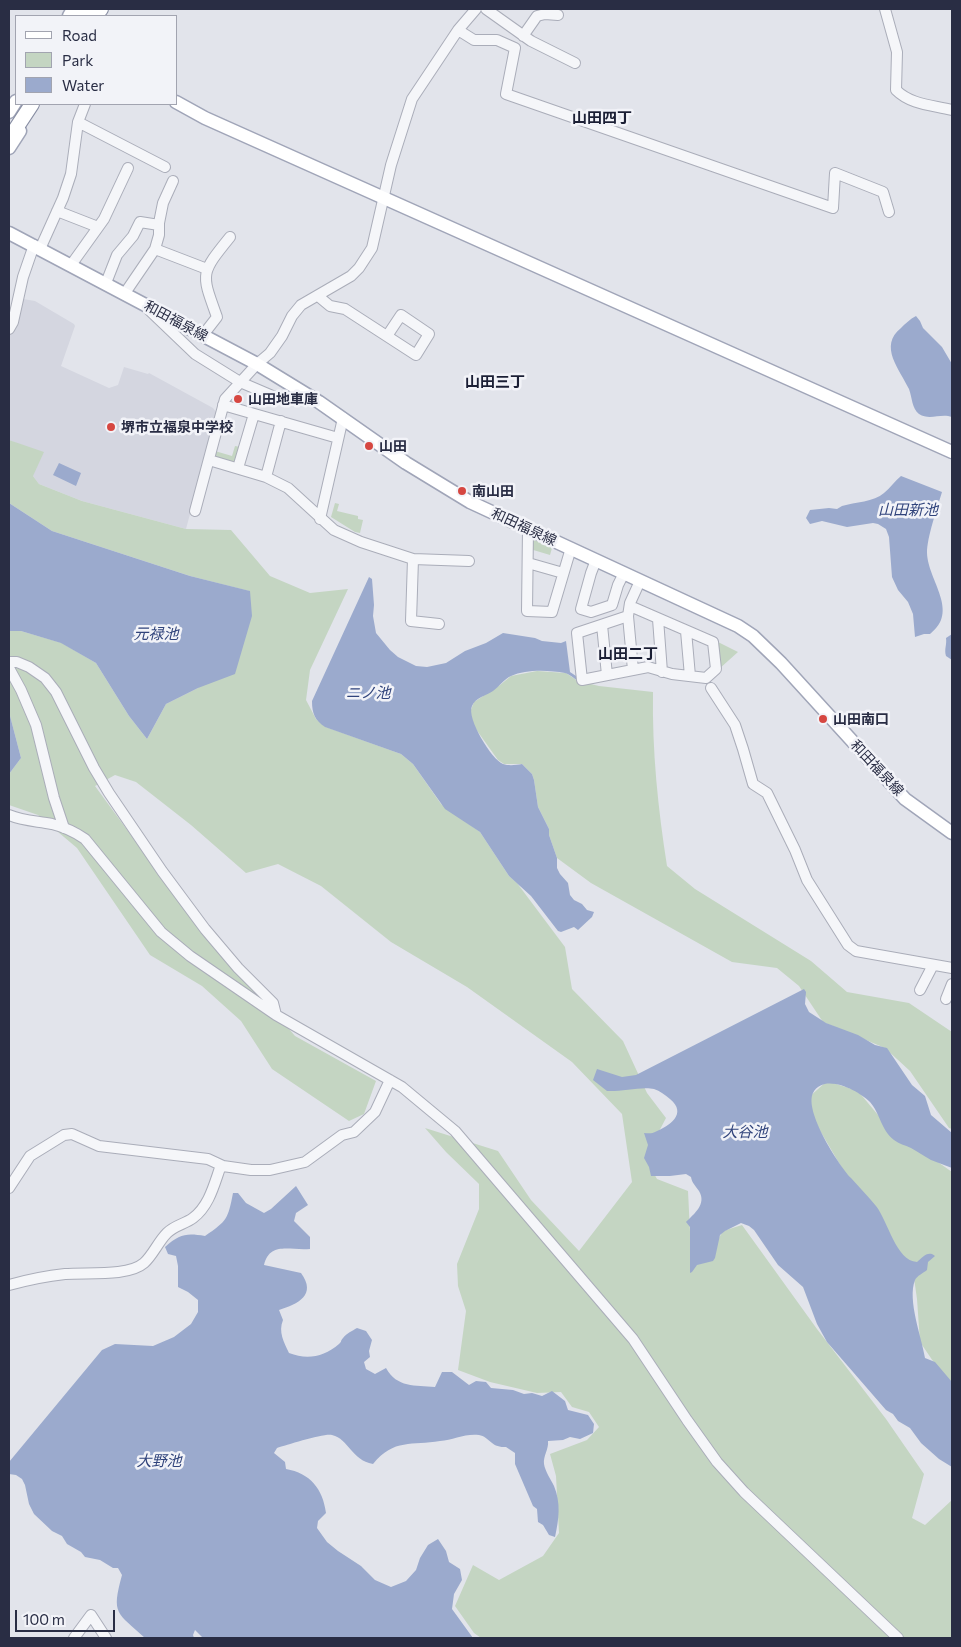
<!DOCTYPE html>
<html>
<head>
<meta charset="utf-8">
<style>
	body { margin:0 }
	#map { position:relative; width:961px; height:1647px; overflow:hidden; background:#e2e4eb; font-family:Commissioner,sans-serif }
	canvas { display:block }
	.frame { position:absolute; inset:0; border:10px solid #292d44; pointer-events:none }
	.legend { position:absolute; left:15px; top:15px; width:162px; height:90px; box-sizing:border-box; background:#f2f3f8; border:1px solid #a2a4b0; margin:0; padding:6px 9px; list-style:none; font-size:15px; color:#292d44 }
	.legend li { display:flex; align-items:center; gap:10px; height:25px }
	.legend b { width:25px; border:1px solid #a2a4b0 }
	.scale { position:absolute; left:15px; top:1610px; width:100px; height:22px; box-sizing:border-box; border:2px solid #292d44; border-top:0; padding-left:6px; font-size:15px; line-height:18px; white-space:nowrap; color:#292d44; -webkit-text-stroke:4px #f2f3f8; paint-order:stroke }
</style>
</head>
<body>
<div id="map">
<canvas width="961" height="1647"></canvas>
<div class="frame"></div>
<ul class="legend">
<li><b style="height:6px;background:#fff"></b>Road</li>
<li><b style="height:14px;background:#c4d5c2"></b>Park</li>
<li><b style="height:14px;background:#9baacd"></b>Water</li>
</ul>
<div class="scale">100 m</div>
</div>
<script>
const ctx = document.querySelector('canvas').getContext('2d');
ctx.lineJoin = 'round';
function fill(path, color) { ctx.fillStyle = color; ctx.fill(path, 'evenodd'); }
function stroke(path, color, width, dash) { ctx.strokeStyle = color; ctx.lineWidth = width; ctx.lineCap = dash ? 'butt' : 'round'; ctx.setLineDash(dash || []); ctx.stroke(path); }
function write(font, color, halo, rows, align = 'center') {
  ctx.font = font + ' Commissioner,"Noto Sans JP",sans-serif'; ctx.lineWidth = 5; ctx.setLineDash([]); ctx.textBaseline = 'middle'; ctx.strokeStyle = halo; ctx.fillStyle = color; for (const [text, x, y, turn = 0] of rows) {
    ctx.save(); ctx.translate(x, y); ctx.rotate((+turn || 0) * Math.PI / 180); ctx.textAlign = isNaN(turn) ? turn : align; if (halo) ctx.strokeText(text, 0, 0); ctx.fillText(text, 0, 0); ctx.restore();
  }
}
fill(new Path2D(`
	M23,299L35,301L74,324L75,326L61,366L109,388L118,385L124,367L148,374L149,373L213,408L217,413L186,529L82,501L39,484L33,476L18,444L9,440V336L16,326Z`), '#d4d6e0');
fill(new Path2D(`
	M9,440L44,452L33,476L39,484L82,501L186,529L231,530L270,576L310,593L348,589L310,670L306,700L316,719L326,727L401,754L413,764L441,804L480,832L509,876L517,883L565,947L572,989L623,1041L647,1093L666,1118L645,1158L657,1179L688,1191L691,1252L708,1256L723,1231L742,1225L817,1329L886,1419L924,1474L912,1518L925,1525L952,1500V1638H481L474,1633L455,1606L473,1565L499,1580L543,1556L559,1533L556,1476L550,1454L587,1440L599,1427L589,1412L572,1407L561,1392L537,1393L490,1382L458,1370L466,1311L458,1286L457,1264L479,1209V1184L446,1152L425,1128L498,1151L531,1200L579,1251L632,1182L622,1114L572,1062L467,987L391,942L321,886L278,864L246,873L191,825L136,782L115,775L95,786L171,890L295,1036L376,1081L364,1114L349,1121L272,1069L241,1021L202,986L150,955L77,848L38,815L9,805V774L21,758L9,712V631H21L62,643L96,663L129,716L147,739L166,704L198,688L249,591L190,576L52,531L9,503Z
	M235,446L240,447L235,463L214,456L215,451L232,456Z
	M335,503L339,504L337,511L358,516V519L363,520L360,533L355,532L331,517Z
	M530,537L552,548L550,555L530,549Z
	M716,641L738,652L719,669Z
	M537,671L566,673L578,681L599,686L653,692C652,751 658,808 667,866L695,889L811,961L847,992L909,1003L952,1032V1129L949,1128L910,1071L885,1048L823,1022L799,986L777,968L732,962L591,883L557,858L549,835V829L538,807L534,780L532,774L522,764H504L498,760L473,725L470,712L474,702L500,685L511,676Z
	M827,1081L858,1091L888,1127L952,1172V1387L937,1367L920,1342L917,1299L912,1264L887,1245L815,1122L808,1098Z`), '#c4d5c2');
fill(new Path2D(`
	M916,316L920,321L923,328L942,347L952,364V417C940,413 930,421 919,414C912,409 912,397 909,389C900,370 878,346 901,328C905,324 910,319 916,316Z
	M59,463L81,473L76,486L53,475Z
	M901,476L942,492C937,509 927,537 927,553C928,581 960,611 930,634H924L915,637L913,614L908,602L898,590L892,577L889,537L886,529L878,524L873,523L847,527L822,521L810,524L806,518L810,510L829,508L837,509L842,506C855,502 874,502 884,493C890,488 895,481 901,476Z
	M9,503L52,531L190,576L250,591L252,616L235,674L198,688L166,704L147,739L129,716L96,663L61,643L21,631H9Z
	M369,577L372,579L374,605L373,616L376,633L390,650L398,657L416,666L427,667L446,663L465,651L486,643L503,633L535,638L542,641L561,643L566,641L570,672L579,678L578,681C574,678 569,674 565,673C549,670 526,669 511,676C504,679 500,686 493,691C487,695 475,698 472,706C466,718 492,760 503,764C509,766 516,765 522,764L532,774L534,780L538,807L549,829V835L557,858V868L560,874L568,883L570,895L574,900L582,904L587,910L594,912L592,917L578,930L574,927L561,932L558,931L531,896L509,876L480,832L445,809L413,764L401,754L325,727C315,720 312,714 312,701Z
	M952,634V660L946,656C944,649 947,645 946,638Z
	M9,712L21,758L9,774Z
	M804,989L806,992L805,1004L809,1012L826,1023L858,1035L875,1045L887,1048L912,1085L925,1096L931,1115L952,1133V1168C945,1165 938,1163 931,1160C924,1156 918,1152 911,1148C905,1145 899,1144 894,1140C881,1130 880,1113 870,1102C859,1091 824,1072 813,1093C804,1111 838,1164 851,1178C859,1187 868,1196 876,1206C888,1221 896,1261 917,1262C922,1258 928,1250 935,1256L928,1262L927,1270C923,1273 917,1276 915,1280C907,1300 922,1338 925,1358L935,1362L952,1382V1467L939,1459L921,1443L910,1428L898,1421L893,1414L886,1410L827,1342L817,1324L803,1287L778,1265L754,1230L749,1226L741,1223L725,1231L720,1235L715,1258L713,1261L697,1265L692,1272L690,1273V1227L686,1222C694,1214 707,1204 699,1191C695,1185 692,1183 691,1177L686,1174L670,1176H651L649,1167L644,1158L648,1145L644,1133C647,1133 652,1134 655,1132C669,1126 688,1114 670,1099C665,1095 660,1091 654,1089C643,1086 620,1092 607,1091L593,1080L597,1069L622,1077L636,1075Z
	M296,1186L308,1205L296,1213L294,1221L310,1237V1249C290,1251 270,1241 264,1265L301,1273C317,1295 298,1304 279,1310L283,1320C278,1332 284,1342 289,1353C307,1360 324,1357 339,1344C343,1340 339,1343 343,1338C347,1333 352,1331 357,1328L366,1331L372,1340L369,1351L370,1357L364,1362L366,1369L375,1374L386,1368C397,1388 415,1385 435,1387L442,1372H452L469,1385L476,1381L486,1382L491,1388L513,1390L524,1394L532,1393L542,1396L552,1391L565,1401L568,1410L588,1415L594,1424L593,1433L580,1439L570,1437L563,1440L548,1441C549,1449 543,1456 544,1464C545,1471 551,1480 554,1486C561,1503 559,1519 555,1537L549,1535L543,1525L538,1522L537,1509L533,1506L515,1464V1453L506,1447C491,1448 490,1437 479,1435C466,1433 453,1440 440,1441C412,1446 394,1438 373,1464C351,1460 349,1439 332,1435C324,1433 287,1445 277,1448L274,1453L285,1462L286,1469C310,1473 323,1489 326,1513L318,1521L317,1528L327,1542L338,1551L361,1566L375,1580L391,1587L406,1581L416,1570L420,1558L428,1545L438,1539L446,1551L449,1562L460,1569L462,1580L454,1594L452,1609L473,1638H203L195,1630L193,1635L194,1638H145C117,1612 111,1615 122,1575L118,1568H113L100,1560L85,1557L81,1552L67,1544L62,1536L52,1531L34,1514L29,1504L25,1485L22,1479L16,1475L9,1474V1462L102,1350L115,1344L153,1346L174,1337L191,1324L198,1312V1300L188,1292L178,1287V1266L176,1256L168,1254L165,1247C180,1234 186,1233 205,1236C227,1221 228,1219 233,1193H238L246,1203L264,1213L271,1209Z`), '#9baacd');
const minor = new Path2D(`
	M486,9L531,41L575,63
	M885,9L897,52L896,90C911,105 933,105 952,110
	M458,30L474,40H497L515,48L506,94L833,208L835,173L883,192L889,212
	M523,36L537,16L545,14L558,15
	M78,122L165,167
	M57,211L98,227
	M40,249L63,198L71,174L78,122L85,104
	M155,249L207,269
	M71,265L104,219L128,168
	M106,283L117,255L133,236L140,222L159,225
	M125,293L155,249L159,235V223L163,203L173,181
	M318,296L330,306L345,309L416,355L429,334L401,315L387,336
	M149,310L195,354L240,382L275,397L289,399L308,395
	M9,329L13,322L23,277L34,245
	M203,335L217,317C201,273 200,274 230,237
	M223,405L338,438
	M209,460L266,477L288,488L334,530L361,542L413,559L469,561
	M238,468L254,414
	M266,477L281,421
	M195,511L225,399L257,364L270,353L282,336L292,316L301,305L351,276L359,268L372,248L391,165L412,99L458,30L476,9
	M320,519L343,418
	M528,529L527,611L552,612L571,548
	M413,559L411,621L439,624
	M596,560L591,573L581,609L591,612L612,605L618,585L624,573
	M528,563L563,573
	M628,616L577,633L582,680L648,667L672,674L706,678L716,669L713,642L630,606
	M658,619L662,672
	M602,625L607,675
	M686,631L690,676
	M9,662H17L29,667L45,678L56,692L94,768L109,793L162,871L205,929L238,968L273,1003L276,1015
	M9,668L21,690L36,725L54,798L64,828
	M633,670L628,616L630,603L640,581
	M711,688L735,725L743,749L753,784L767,793L795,850L807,880L848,945L856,951L952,968
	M9,815C23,821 37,821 52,824C64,827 75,832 85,839L161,932L190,956L276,1015L402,1087L455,1131L633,1339L687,1420L717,1462L744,1492L898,1638
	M920,990L933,965
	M946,999L952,984
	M9,1188L30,1156L64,1135L72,1134L99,1146L208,1159L223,1166L251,1170H270L305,1162L342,1135L354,1132L375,1112L390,1080
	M9,1285C27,1280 46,1276 65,1274C86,1272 128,1277 144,1263C153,1255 158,1242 167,1233C175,1225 185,1224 193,1218C209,1206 214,1185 220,1168L223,1166
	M74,1638L91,1615L106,1638`);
const major = new Path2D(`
	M69,16L73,9
	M176,102L205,118L952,452
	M9,112L16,101
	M9,148L20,131
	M9,233L257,364L319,402L406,463L470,502L738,626L753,636L781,663L905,799L952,833`);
const highway = new Path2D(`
	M79,16L84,9
	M95,16L101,9
	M9,139L32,104`);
stroke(minor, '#aaadb9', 12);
stroke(major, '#a0a5b8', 15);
stroke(highway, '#888ea3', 16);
stroke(minor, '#f5f6f9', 10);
stroke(major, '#fff', 12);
stroke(highway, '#fff', 14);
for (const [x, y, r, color] of [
	[238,399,5,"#d64741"],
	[111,427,5,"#d64741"],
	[369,446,5,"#d64741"],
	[462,491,5,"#d64741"],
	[823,719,5,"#d64741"]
]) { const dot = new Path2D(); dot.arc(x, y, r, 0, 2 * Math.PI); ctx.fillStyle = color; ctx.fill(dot); stroke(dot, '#f2f3f8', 2); }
write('14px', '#292d44', '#f2f3f8', [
	["和田福泉線",176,321,28],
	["和田福泉線",524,527,25],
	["和田福泉線",877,768,47]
]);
write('bold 14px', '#292d44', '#f2f3f8', [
	["山田地車庫",248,399],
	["堺市立福泉中学校",121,427],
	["山田",379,446],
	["南山田",472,491],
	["山田南口",833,719]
], 'left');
write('bold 15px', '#1b1f35', '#f2f3f8', [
	["山田四丁",602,118],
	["山田三丁",495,382],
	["山田二丁",628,654]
]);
write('italic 15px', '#30437b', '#f2f3f8', [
	["山田新池",908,510],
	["元禄池",156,634],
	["ニノ池",368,693],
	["大谷池",745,1132],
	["大野池",159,1461]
]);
</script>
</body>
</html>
